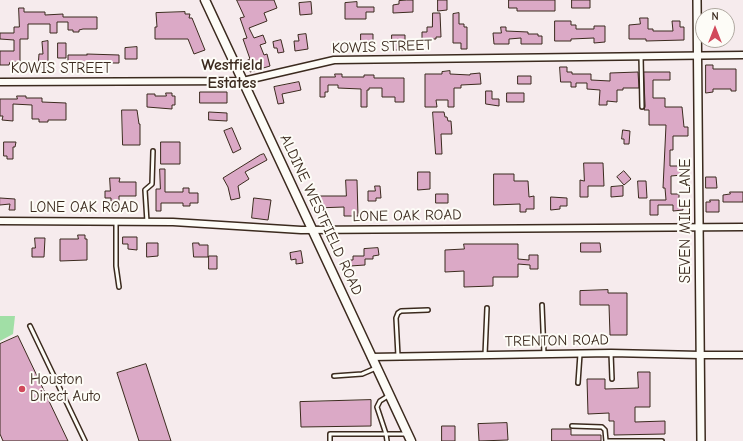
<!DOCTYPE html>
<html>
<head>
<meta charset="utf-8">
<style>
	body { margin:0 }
	#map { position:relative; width:743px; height:441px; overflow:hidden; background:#f6ebed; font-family:"Comic Neue",sans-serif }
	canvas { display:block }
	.north { position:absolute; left:695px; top:8px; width:40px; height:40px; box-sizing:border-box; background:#fdfcf7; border:1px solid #afa8a0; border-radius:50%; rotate:0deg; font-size:11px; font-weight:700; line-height:16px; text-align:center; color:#3b2a1e }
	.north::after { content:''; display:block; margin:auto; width:14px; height:18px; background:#d1495b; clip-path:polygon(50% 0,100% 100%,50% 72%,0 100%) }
</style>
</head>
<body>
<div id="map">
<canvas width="743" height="441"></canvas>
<div class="north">N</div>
</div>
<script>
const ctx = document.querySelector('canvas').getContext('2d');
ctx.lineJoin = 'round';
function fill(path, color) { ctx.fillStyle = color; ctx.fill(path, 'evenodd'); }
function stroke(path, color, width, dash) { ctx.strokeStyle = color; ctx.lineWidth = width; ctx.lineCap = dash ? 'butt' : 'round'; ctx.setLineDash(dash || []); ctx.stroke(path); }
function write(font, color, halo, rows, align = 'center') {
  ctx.font = font + ' "Comic Neue",sans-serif'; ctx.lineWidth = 4; ctx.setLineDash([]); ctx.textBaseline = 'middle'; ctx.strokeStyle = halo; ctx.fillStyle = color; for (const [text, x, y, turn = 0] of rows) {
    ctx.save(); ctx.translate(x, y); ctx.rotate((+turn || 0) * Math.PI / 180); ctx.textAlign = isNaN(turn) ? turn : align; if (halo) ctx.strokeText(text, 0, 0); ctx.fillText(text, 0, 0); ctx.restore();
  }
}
fill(new Path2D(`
	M0,316H15L13,334L0,341Z`), '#a1dfa6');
const building = new Path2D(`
	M237,0H274L277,8L264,13L267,21L249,28L254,38L263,35L266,43L260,45L264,55L267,54L270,66L250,72L246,61L250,59L243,39L247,38L240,18L244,17Z
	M407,0H413V12L393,13V5L399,4V1Z
	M438,0H447V10L438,11Z
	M509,0H555V11H517V8H509Z
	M572,0H590V8H572Z
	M311,2L312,14L300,15L299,3Z
	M357,2V7H374V12H366V19H345V3Z
	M19,8H24V12H45V15L63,14V17H97V29H83L79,30V32H73V30H68V22H57V33H50V24H28V39H20V62H10L9,65H0V51H14V40L0,39V33H14V27H19Z
	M185,12V14H190L189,18H192L205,50L194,54L188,39H155V27H157L156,13Z
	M433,13H440L441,37H436V39H422V32H427V27H432Z
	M459,13V24H464V27H467V49H461V43H453V14Z
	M640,18H648V29H653V31H673L672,21H680V27H684V40L646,41V39H629V25L640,24Z
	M555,21H571V25H576V29H594V26H605V42L594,43V38L571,39V41H555Z
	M501,27H506V31L528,32V34H538V36H542V44H521V38L509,39V44H494L493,33H501Z
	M306,34L308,49L295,51L294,41H299L298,35Z
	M361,34H373V43H361Z
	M392,35H405V50H392Z
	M281,40L284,52L278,53L277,48H274L273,42Z
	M48,41V67H38L39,54H43L42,42Z
	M58,43H66V58H58Z
	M137,47V59H125V48Z
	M87,54L119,55V63H102V65H95V63H68V55H87Z
	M706,65H713V69H736V91H731V89H713V92L706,93Z
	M560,67H567V72H572V74H591V80L610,81V73L638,72L639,88H623V90H617V102L607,101V105H599L600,90L587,89V83H576V87H571V82H561Z
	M450,71V74L470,75V74L480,73L481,84L461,85V88H454V107H448V100H436L437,107H425V74H442V72Z
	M644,72H670V80H653V98H665V107H682L684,127H688V136H673V150H670V166H681L682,175L671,176V194H679V202H682L683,210L673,211V205H658V215H650V200H666L665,188H663L666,125H649V110H644L645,107Z
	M335,74H342V77H364V75H374V78H404V102H395V97H382V88H369V90H367V107H361V89L338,88V85H328V92H325V97H320V77H335Z
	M518,76H531V84H518Z
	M299,82L301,90L282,94L284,103L278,104L274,87Z
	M486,91H492V99H499V106L486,104Z
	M200,92H227V103H200Z
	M166,93H172V96H175V105H172V109L147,107V94H155V96H166Z
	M507,93H524V102H507Z
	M17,96H26V98H42V102L66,103V120H48V122H39V119H32V105L13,104V121L2,120L3,116H0V99H17Z
	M122,110H137L139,124H140V145H123Z
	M209,112L227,113V121L209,120Z
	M433,112H444L445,117H447L448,121H451L452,134H441L442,154H436Z
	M232,128L241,149L233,153L224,131Z
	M623,130L630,131L629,144H624V139H622Z
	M4,142H16L15,147H13V159H7V156H4Z
	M161,142H180V164H161Z
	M264,154L267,160L245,172L249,179L238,186L240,198L231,200L228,187L223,178L260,155Z
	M584,163H603L604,186H588V197H580V180L584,181Z
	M160,169H165V192H183V188H189V193H198V203H190V206H183V203H161V211H156V189H160Z
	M624,171L631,179L624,185L617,177Z
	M418,172H430V189L418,190Z
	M494,174H514V181H528L529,197L534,196V209H526V212H520V204L494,205Z
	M706,177H716L717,188H706Z
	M110,178H120L119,182H136V196H119V205H111V198H105V191H110Z
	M346,180H357L358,216H344V207L315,208V196H346Z
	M638,181H646L647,198H639Z
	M375,186H380L381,198H376V201H368V191H375Z
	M623,186V196L611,197V187Z
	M730,192H743V202H723V195L730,194Z
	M436,194H448V203H436Z
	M551,197L567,198V206H560V209L551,210Z
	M0,198L15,199V210H9L10,204L0,205Z
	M254,198L271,200L268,220L252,218Z
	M710,200H719V212H706V202H710Z
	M78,235H85V239H87V260L60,261V239H78Z
	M123,237H137V250L128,249V244H123Z
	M35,238H45L44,257H32V248H35Z
	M147,243H158V256L147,257Z
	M193,243H199V245H208V257H194Z
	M581,243H600L601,252H581Z
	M464,244H518V259L529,260V255H538V269H530V265L518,264V277H493V286L464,287V271L445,272V250L464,249Z
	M378,248L379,255L373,256V259H365V265L350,266V260H353V256H364V249Z
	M301,251L303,263L296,264V259L291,260L290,253Z
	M209,256H217V269H209Z
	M608,290V293H627V335H610L609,305H580V291Z
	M18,336L68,441H3L0,434V344Z
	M146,364L171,441H139L117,373Z
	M638,372H650V407H635V422L665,421V434L614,435V421H609V413L588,414L587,379H605V389L638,388Z
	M371,400V426L301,427L300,402Z
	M507,423L508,440L479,441L478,424Z
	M442,426H455V441H442Z
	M552,429H571V435H601V441H552Z`);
fill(building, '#dba9c6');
stroke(building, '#3b2a1e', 1);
const service = new Path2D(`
	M641,56L642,107
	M116,222V266L119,287
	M147,222L145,190L152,184L153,151
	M542,305L544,354
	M30,326L85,441
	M611,353L612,379
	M485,355L487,308
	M398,356L396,318L398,313L401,311L428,310
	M334,376L362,374L376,368
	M578,383L580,354
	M572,426L602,427L605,430L606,441
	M330,441V434H406
	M387,441L386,434L377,407L380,401L388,396
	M606,441H662`);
const minor = new Path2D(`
	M0,82L243,81L334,60L743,55
	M0,221L173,222L301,230L743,227
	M371,357L611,353L700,355H743`);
const tertiary = new Path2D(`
	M697,0L701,441`);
const secondary = new Path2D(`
	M205,0L411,441`);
stroke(service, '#3b2a1e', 6);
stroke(minor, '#3b2a1e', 9);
stroke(tertiary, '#3b2a1e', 10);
stroke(secondary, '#3b2a1e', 11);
stroke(service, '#fdfcf7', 3);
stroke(minor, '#fdfcf7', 6);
stroke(tertiary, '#fdfcf7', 7);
stroke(secondary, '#fdfcf7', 8);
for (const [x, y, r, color] of [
	[22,389,4,"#d1495b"]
]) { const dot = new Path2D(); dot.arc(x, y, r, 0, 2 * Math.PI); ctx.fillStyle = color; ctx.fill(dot); stroke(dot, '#fdfcf7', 1.5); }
write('15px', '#3b2a1e', '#fdfcf7', [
	["KOWIS STREET",382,47,-2],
	["KOWIS STREET",61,69],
	["LONE OAK ROAD",84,208],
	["ALDINE WESTFIELD ROAD",321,215,65],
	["LONE OAK ROAD",407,216,-1],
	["SEVEN MILE LANE",686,221,-90],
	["TRENTON ROAD",557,341,-1]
]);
write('15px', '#3b2a1e', '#fdfcf7', [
	["Houston",30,380],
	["Direct Auto",30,397]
], 'left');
write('bold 16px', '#3b2a1e', '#fdfcf7', [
	["Westfield",232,65],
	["Estates",232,83]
]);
</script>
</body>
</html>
